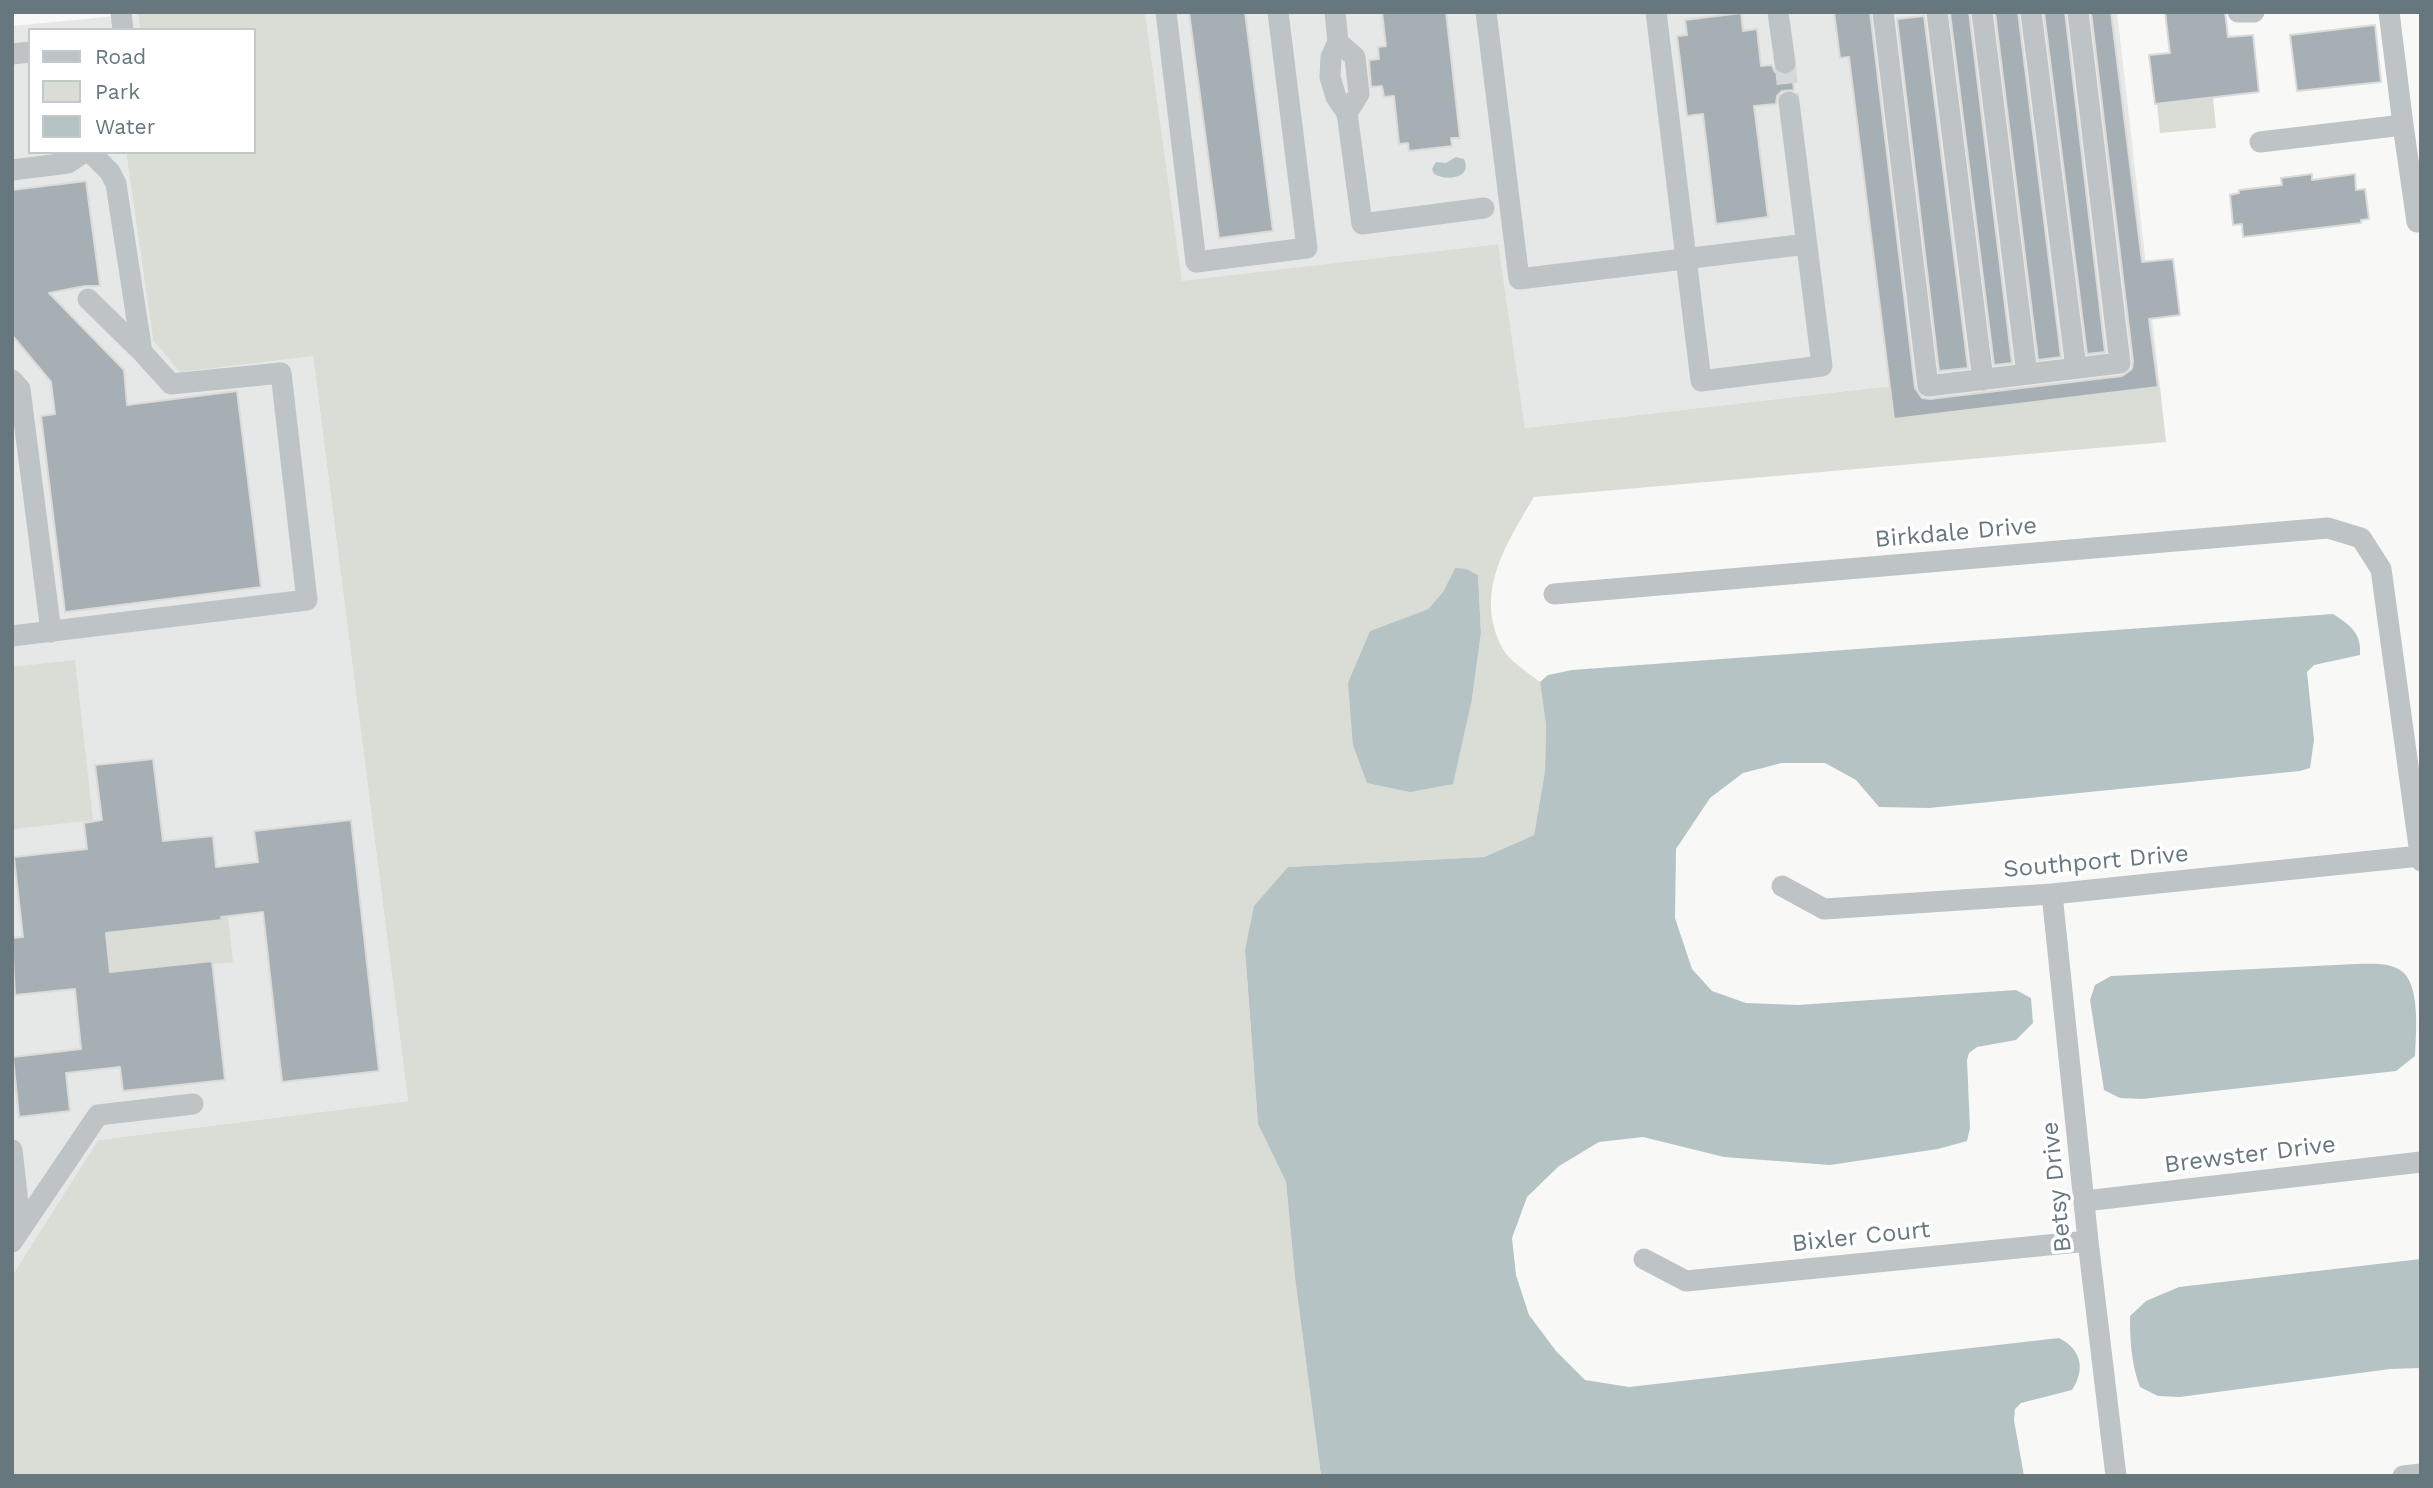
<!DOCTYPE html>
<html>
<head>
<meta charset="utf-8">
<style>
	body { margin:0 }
	#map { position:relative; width:2433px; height:1488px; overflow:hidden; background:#f8f8f7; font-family:"Work Sans",sans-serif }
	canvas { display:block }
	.frame { position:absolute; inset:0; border:14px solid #66777e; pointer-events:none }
	.legend { position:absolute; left:28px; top:28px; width:228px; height:126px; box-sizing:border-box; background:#fff; border:2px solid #c2c9cb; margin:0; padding:9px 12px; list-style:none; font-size:21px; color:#66777e }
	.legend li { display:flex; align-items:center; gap:14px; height:35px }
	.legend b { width:35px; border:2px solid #c2c9cb }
</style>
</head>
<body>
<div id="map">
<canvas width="2433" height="1488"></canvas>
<div class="frame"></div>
<ul class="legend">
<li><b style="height:9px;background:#bec3c6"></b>Road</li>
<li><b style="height:19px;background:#d9ddd6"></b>Park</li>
<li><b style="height:19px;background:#b6c3c5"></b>Water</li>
</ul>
</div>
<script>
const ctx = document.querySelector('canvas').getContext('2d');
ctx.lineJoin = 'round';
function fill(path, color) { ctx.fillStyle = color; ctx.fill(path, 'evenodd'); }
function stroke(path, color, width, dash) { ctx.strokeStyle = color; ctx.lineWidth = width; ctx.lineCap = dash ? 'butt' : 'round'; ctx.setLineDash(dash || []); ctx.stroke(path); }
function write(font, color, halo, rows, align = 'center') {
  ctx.font = font + ' "Work Sans",sans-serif'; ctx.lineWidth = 7; ctx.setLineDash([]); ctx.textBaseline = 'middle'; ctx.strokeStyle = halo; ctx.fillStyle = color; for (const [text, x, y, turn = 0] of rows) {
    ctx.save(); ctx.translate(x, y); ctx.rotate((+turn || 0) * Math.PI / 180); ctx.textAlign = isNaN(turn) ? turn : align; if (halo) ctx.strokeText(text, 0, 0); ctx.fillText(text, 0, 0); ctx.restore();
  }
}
fill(new Path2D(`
	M1145,12H2117L2160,387L1894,419L1889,386L1525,428L1497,244L1182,282Z
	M138,14L140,30H30V152H126L153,340L313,356L408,1101L98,1140L12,1276V26Z`), '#e6e8e7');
fill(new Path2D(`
	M161,12H1145L1182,281L1498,244L1525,428L1890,386L1894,419L2160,387L2166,442L1534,497C1506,544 1473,594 1503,649C1510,662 1529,673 1540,682L1546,725L1545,771L1534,835L1484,857L1288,867L1245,950L1258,1124L1286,1182L1295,1278L1321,1476H12V1276L98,1140L408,1101L313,356L180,372L153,340L126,152H254V30H140L138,14ZM1455,568L1478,575L1481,633L1472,699L1370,631L1428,609L1443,592Z
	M2213,97L2216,128L2160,133L2157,104Z
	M75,660L93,820L14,829L12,812V667Z
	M228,916L233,962L213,964L212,961L110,972L106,933L221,920V917Z`), '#d9ddd6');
fill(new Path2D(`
	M1456,157L1464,159C1473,179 1446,181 1434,174L1432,169L1436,162L1446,163Z
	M1455,568L1466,569L1478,575L1481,633L1472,699L1453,784L1410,792L1367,783L1353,745L1348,683L1370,631L1428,609L1443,592Z
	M2333,614C2350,625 2362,633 2360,655L2314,665L2307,672L2314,740L2310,768L2300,771L1929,808L1879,807L1856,780L1825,763H1782L1743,773L1710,798L1676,849L1675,918L1692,969L1712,991L1746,1003L1798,1005L2016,990L2031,998L2033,1023L2016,1040L1977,1047L1969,1053L1967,1060L1970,1128L1967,1141L1938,1149L1830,1165L1724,1157L1643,1137L1599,1142L1559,1166L1527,1197L1512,1238L1516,1275L1529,1315L1556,1351L1585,1380L1629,1387L2059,1338C2081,1349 2086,1369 2072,1390L2021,1403L2015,1409L2014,1420L2024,1476H1321L1295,1278L1286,1182L1258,1124L1245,950L1254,906L1288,867L1484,857L1534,835L1545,771L1546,725L1540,682L1548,675L1572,670Z
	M2356,964C2369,964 2388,962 2400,970C2421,982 2416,1035 2415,1056L2396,1071L2142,1099L2120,1098L2104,1090L2090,1000L2095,985L2111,976Z
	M2421,1259V1368L2390,1369L2180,1397L2158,1396L2140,1387C2131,1363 2130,1340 2130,1316L2146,1301L2179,1287Z`), '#b6c3c5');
const building = new Path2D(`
	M1189,12H1245L1273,231L1219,238Z
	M1382,12H1446L1460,138H1451L1452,146L1409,151L1408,143L1399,144L1394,96L1384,97L1382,86L1371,87L1369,60L1379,59L1378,47L1386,46Z
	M1834,12H1870L1915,388L1922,398L1930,399L2122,376L2132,369L2133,361L2091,12H2111L2142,262L2173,259L2180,315L2149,319L2158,387L1894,419L1849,57L1840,58Z
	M1955,12H1969L2012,363L1994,365L1950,13Z
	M1995,12H2018L2061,357L2038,360Z
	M2044,12H2065L2105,352L2087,354Z
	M2165,12H2225L2228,37L2253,35L2259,92L2155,104L2149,55L2170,53Z
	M1741,13L1743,31L1757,29L1761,66L1772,65L1775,72L1781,75L1792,74L1794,90L1782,91L1777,96L1776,104L1754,106L1768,217L1716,224L1703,114L1687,116L1677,36L1687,35L1685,20Z
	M1924,16L1968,368L1939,371L1897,19Z
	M2375,25L2381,82L2297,91L2290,35Z
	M2312,174V180L2355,174L2356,190L2365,189L2369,219L2361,220V223L2243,237L2242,224L2233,225L2230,195L2239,193V190L2282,185L2281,178Z
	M86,181L100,286H85L49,293L124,370L127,405L237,391L261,587L65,612L41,416L55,414L51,382L12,335V190Z
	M153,759L163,841L213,836L216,867L258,862L254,831L351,820L379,1071L282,1082L263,912L221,917L222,920L106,933L110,972L212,961L225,1080L123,1091L120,1067L66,1073L70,1111L19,1117L13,1057L81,1049L75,989L15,995L12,938L23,937L14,857L87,849L84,823L102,820L95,765Z`);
fill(building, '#a6afb3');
stroke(building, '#dadad9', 2);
stroke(new Path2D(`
	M1785,63L1789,102`), '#d4d8d9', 21, [21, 10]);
stroke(new Path2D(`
	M121,12L123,30
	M1166,12L1196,262L1307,248L1278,12
	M1335,12L1338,42L1331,57L1330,77L1336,97L1347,113L1362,224L1484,208
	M1486,12L1519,279L1807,244
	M1656,12L1701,381L1822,366L1789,102
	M1778,12L1785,63
	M1883,12L1928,386L2120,363L2078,12
	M1937,12L1983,380
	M1982,12L2027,374
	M2031,12L2076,368
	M2238,12H2254
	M1338,42L1355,57L1359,94L1347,113
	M12,54L30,52
	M2403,125L2417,222
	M2260,142L2403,125L2389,12
	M12,170L68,163L84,152
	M88,299L142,352
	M12,380L20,389L51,632
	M1554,594L2328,528L2361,538L2381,569L2421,861
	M12,636L307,600L281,373L171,384L142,352L116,184L110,172L90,152
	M1782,886L1824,909L2052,894L2420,856
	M2052,894L2088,1241L2116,1476
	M12,1150L21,1229
	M2085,1201L2421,1162
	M12,1242L98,1115L193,1104
	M1644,1259L1686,1281L2088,1241
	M2403,1476L2421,1474`), '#bec3c6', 21);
write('24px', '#66777e', '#fff', [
	["Birkdale Drive",1956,533,-5],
	["Southport Drive",2096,862,-5],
	["Brewster Drive",2250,1155,-7],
	["Betsy Drive",2057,1187,-96],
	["Bixler Court",1861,1237,-6]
]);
</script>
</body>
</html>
